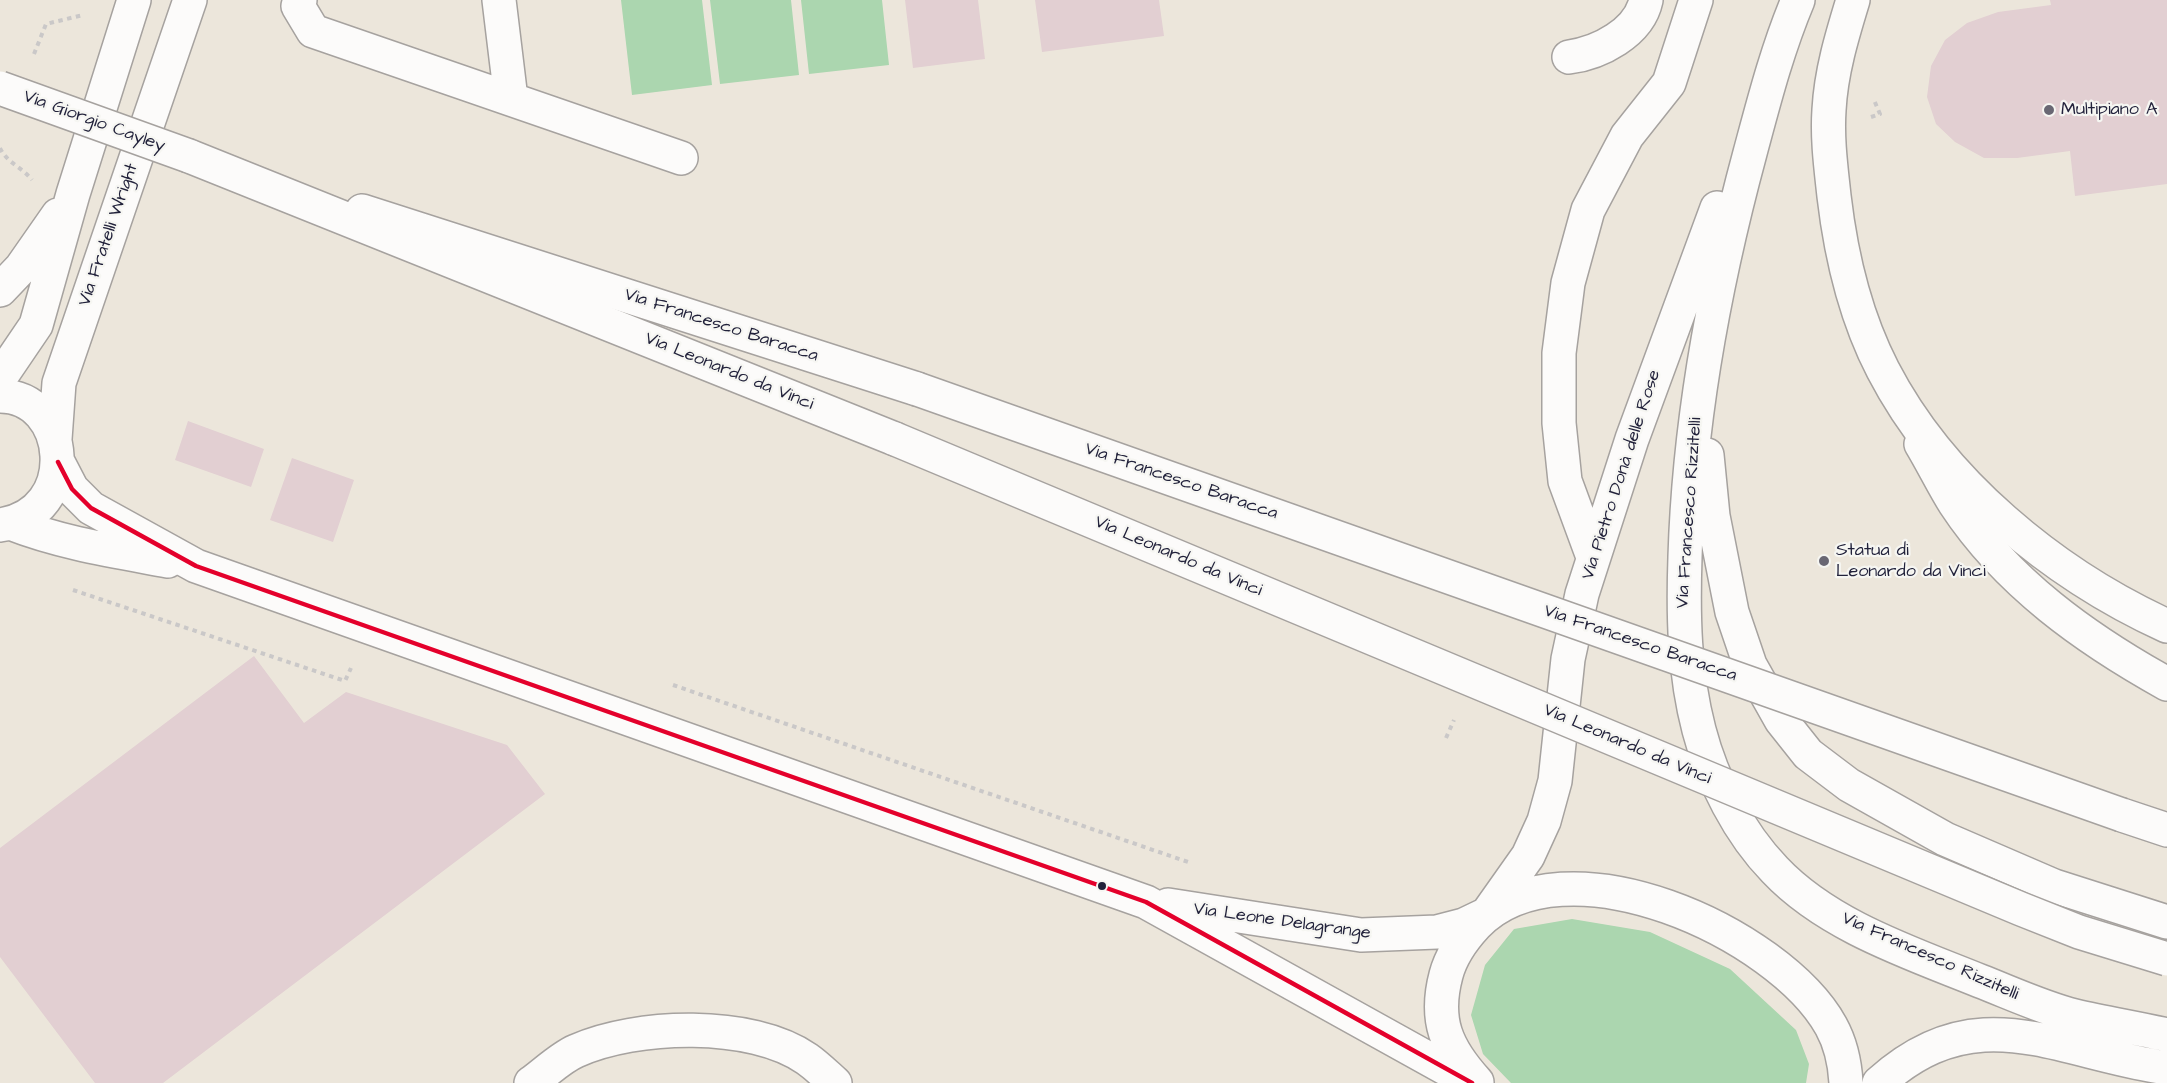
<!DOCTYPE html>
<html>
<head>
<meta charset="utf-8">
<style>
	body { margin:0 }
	canvas { display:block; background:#ece6db }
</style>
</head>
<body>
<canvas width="2167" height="1083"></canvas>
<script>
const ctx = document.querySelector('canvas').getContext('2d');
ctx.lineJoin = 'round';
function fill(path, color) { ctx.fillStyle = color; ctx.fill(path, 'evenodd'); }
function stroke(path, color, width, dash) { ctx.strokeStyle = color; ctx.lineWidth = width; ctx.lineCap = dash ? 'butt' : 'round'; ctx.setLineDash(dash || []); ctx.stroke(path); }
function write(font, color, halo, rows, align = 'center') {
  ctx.font = font + ' "Architects Daughter",sans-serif'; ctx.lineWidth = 4.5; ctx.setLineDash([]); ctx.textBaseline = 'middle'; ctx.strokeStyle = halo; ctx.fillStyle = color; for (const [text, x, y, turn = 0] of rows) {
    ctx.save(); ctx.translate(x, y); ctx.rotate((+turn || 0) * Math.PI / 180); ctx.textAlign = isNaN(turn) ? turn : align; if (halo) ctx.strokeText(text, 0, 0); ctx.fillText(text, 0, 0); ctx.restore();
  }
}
fill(new Path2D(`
	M621,0H702L712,85L632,95Z
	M710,0H791L799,75L720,84Z
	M801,0H882L889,65L809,74Z
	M1572,919L1650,932L1730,969L1796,1030L1809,1064L1806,1083H1511L1483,1054L1471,1015L1485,965L1514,929Z`), '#abd6af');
fill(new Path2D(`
	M905,0H978L985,59L913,68Z
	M1035,0H1159L1164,36L1042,52Z
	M2050,0H2167V184L2075,196L2070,151L2017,158H1984L1955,142L1936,124L1927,97L1931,66L1945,40L1967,23L1998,12L2051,5Z
	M188,421L264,449L251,487L175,460Z
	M292,458L354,480L333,542L270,520Z
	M254,656L304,723L346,692L507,745L545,794L163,1083H95L0,957V848Z`), '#e2cfd2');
const minor = new Path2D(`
	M300,0L298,6L313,31L681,158
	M499,0L511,99
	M1798,0C1777,50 1764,101 1750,153C1714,286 1689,420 1685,557C1683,615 1684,673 1699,730C1712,780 1739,833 1775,870C1828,926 1911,953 1980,981C2011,993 2043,1008 2075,1016C2105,1023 2136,1028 2167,1035
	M1569,57C1599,53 1639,33 1646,0
	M362,211L917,389
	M0,290L21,268L58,215
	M0,378L36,325L73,194L134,0
	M0,396C70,396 82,513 0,525
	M55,439L59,383L190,0
	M1921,444C1933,464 1943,485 1955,504C2007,583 2086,639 2167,684
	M1707,455L1713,516L1732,612L1750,665L1781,720L1808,754L1849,785L1945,839L2054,886L2167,922
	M58,462L72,489L91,508L196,566L1146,902L1472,1083
	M10,523C61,543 114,551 168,561
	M1593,557L1565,481L1559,423V353L1568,283L1588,210L1627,136L1669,83L1696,0
	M2122,815L2167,830
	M1168,905L1361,935L1437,932L1464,925L1487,914L1528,856L1544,821L1555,781L1568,659L1582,594L1632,439L1717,208
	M1477,1082C1446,1048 1434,1020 1446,975C1451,956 1463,939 1476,925C1564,834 1779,933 1831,1026C1841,1044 1845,1064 1846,1083
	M531,1083C545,1073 560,1058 576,1051C636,1024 751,1020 807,1059C817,1066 826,1075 835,1083
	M1879,1083C1977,994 2056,1052 2167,1068`);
const major = new Path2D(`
	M1853,0C1842,36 1831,72 1829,110C1827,139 1831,168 1834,196C1841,256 1855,316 1883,370C1941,482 2053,574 2167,626
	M189,156L895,439`);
stroke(minor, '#a6a29f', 36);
stroke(major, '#a6a29f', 36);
stroke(new Path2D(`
	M34,54L46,24L83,15
	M1871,117L1880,114L1874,100
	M0,148C7,163 22,167 32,180
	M73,590L345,681L351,668
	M673,685L1188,862
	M1446,738L1454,720`), '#cac8c8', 4, [4.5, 4.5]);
stroke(minor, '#fcfbfa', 33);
stroke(major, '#fcfbfa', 33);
const minorBridge = new Path2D(`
	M917,389L2122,815`);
const majorBridge = new Path2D(`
	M0,88L189,156
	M895,439L2021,909L2079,932L2167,959`);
stroke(minorBridge, '#a6a29f', 36, []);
stroke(majorBridge, '#a6a29f', 36, []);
stroke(minorBridge, '#fcfbfa', 33);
stroke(majorBridge, '#fcfbfa', 33);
stroke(new Path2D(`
	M58,462L72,489L91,508L196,566L1146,902L1472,1083`), '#e4002b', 4.5);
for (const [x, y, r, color] of [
	[2049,110,6,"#696773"],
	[1824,561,6,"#696773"],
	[1102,886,5,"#22223b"]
]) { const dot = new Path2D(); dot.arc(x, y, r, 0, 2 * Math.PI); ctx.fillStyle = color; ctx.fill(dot); stroke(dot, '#f6f6f2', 2); }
write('18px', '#22223b', '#f6f6f2', [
	["Multipiano A",2061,110],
	["Statua di",1836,551],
	["Leonardo da Vinci",1836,572]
], 'left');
write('18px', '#22223b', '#f6f6f2', [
	["Via Giorgio Cayley",94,122,20],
	["Via Fratelli Wright",109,235,-71],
	["Via Francesco Baracca",721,326,18],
	["Via Leonardo da Vinci",729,372,22],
	["Via Pietro Donà delle Rose",1622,475,-72],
	["Via Francesco Baracca",1181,482,19],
	["Via Francesco Rizzitelli",1690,513,-86],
	["Via Leonardo da Vinci",1178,557,23],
	["Via Francesco Baracca",1640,644,19],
	["Via Leonardo da Vinci",1627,745,23],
	["Via Leone Delagrange",1282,922,8],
	["Via Francesco Rizzitelli",1930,957,24]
]);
</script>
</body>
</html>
